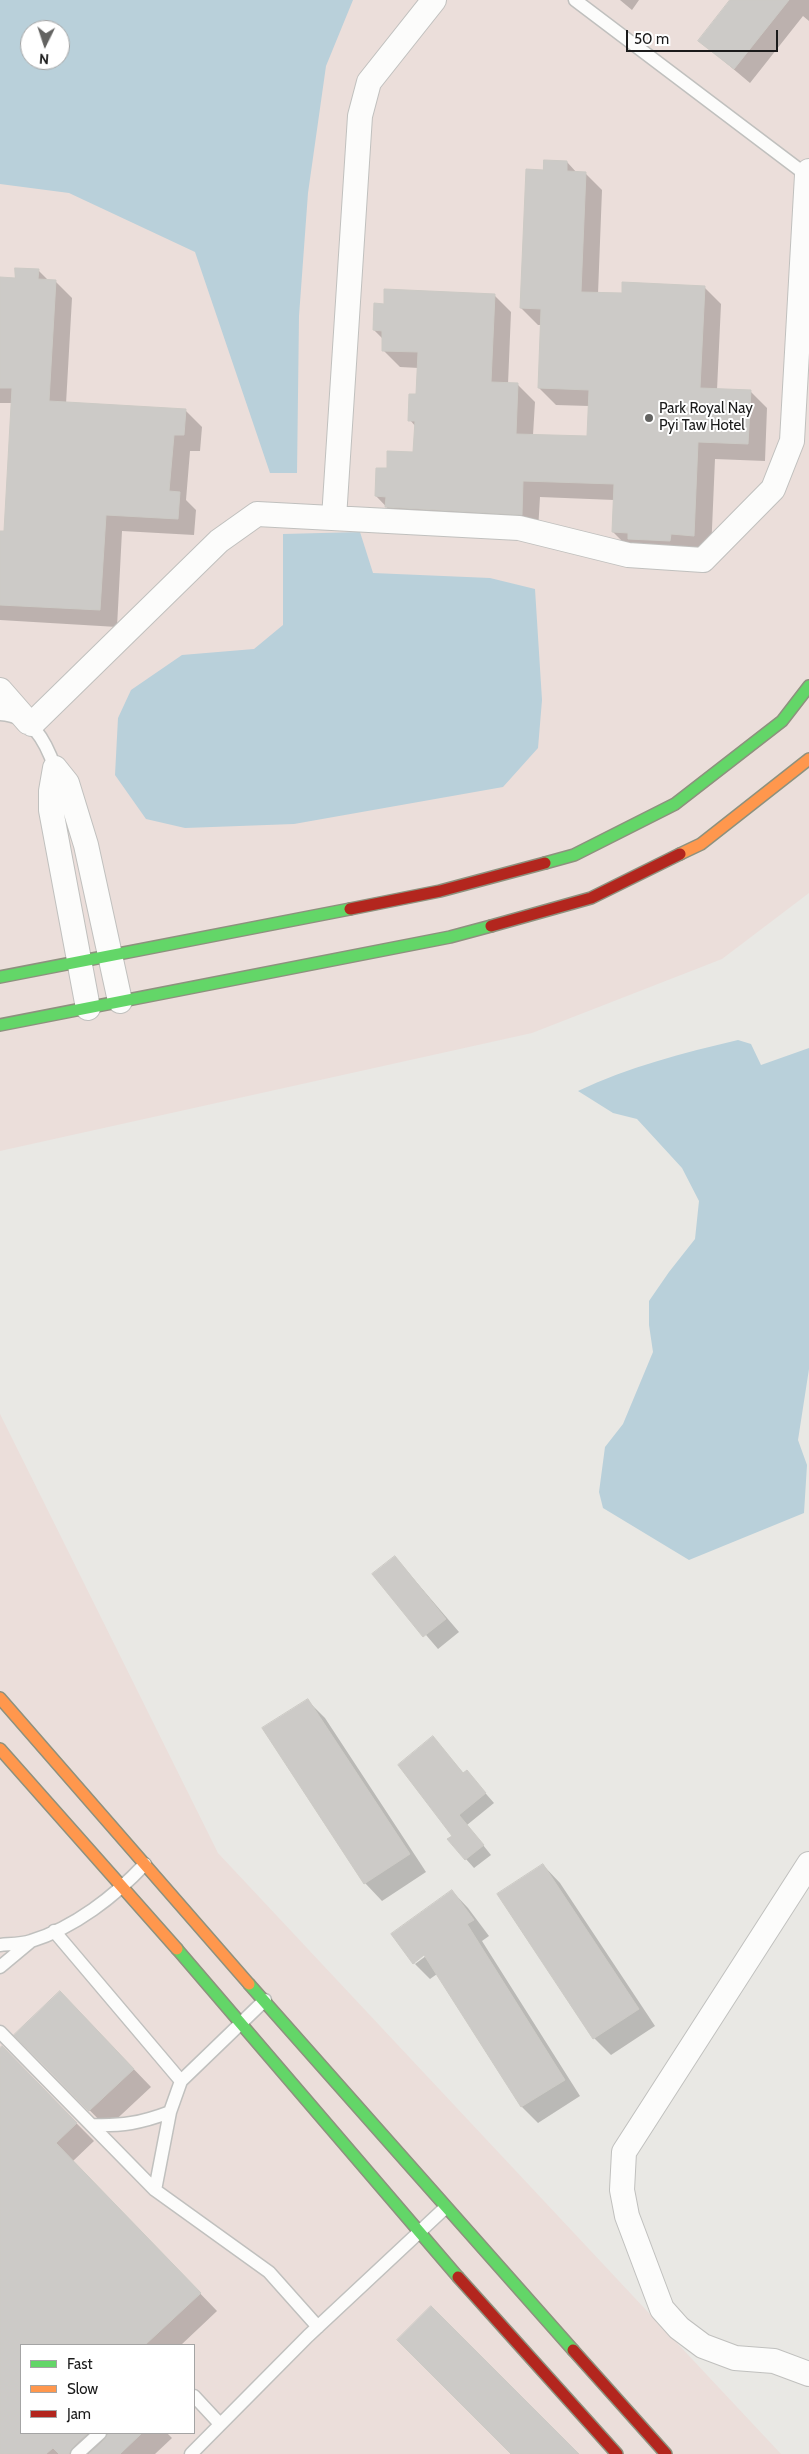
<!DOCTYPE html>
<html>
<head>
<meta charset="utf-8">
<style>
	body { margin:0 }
	#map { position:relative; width:809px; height:2454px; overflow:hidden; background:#e9e8e4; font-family:Cabin,sans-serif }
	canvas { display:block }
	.legend { position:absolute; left:20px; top:2344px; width:175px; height:90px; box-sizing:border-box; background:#fff; border:1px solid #a4a4a4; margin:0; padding:6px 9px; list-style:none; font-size:15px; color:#1b1b1b }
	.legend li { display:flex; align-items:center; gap:10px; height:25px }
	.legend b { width:25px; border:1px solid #a4a4a4 }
	.north { position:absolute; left:20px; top:20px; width:50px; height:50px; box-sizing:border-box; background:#fff; border:1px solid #a4a4a4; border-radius:50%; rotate:184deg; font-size:14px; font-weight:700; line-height:20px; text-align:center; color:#1b1b1b }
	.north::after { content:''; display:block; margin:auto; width:18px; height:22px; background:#636361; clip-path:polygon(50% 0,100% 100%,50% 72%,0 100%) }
	.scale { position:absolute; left:626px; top:30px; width:152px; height:22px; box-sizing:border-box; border:2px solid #1b1b1b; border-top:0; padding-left:6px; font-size:15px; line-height:18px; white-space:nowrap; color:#1b1b1b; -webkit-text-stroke:4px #fff; paint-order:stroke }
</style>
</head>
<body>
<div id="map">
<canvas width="809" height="2454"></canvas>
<ul class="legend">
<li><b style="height:6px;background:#63d668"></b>Fast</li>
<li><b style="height:6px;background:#ff974d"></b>Slow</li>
<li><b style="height:6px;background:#b3261e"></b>Jam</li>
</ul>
<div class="north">N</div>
<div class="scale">50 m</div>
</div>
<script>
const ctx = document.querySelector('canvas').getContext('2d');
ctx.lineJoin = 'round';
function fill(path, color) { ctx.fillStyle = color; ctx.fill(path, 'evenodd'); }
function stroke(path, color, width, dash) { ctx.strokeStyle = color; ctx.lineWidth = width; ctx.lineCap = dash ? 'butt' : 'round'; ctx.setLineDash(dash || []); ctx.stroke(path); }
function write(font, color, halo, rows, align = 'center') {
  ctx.font = font + ' Cabin,sans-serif'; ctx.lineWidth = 4; ctx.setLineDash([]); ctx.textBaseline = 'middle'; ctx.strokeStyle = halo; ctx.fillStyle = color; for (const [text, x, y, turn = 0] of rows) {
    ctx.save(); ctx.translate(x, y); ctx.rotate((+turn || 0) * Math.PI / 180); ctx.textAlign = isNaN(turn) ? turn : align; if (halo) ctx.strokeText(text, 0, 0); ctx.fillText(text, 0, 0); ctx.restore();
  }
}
fill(new Path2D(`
	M0,0H809V893L722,959L532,1033L0,1151ZM30,30H60V60H30Z
	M0,1414L218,1853L781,2454H0ZM21,2345H194V2433H21Z`), '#ebdeda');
fill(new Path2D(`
	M0,0H353L326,66L308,193L299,316L297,473H270L195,252L69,193L0,184ZM30,30H60V60H30Z
	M360,532L373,573L490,578L535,589L542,700L538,748L503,787L294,824L185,828L146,819L115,775L118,718L131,690L182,655L254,649L283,625V534Z
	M738,1040L751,1044L761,1065L809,1048V1369L798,1440L807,1465L804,1513L689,1560L603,1508L599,1492L605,1447L623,1424L653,1352L649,1325V1301L669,1272L695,1239L699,1201L682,1168L637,1119L613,1113L578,1091C628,1067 683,1053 738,1040Z`), '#b9d0da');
fill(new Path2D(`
	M620,0H639L632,10Z
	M731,0H809V21L803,16L750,83L700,41Z
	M567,162L577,173H585L602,190L598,294L623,295L704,287L721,304L717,390L750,391L767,408L765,461L715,459L711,552L630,549L613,532L614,500L540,497L538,531L403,524L376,496L388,470L415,453L416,427L410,420L417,396L419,368L400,367L383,350V339L374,330L385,305L494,295L511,312L508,384L518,385L535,402L533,435L588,438L589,406L556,405L539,388L542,325H538L521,308L544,171Z
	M38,270L49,281H55L72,298L66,404L185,410L202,427L200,451H190L186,500L196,510L194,535L122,531L117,627L0,620V532L5,533L12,403H0V278L16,279Z
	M395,1557L459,1632L438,1649L374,1574Z
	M307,1700L325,1718L426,1872L382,1901L365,1883Z
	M433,1738L464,1774L467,1772L494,1803L467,1825L491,1855L474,1868L449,1840L453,1836Z
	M543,1865L560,1883L655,2026L611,2055L594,2038Z
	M452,1891L468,1908L489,1936L482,1941L580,2096L538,2123L522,2107L437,1974L430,1979L415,1964L430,1953L429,1951L415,1961V1964L393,1934Z
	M77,2010L151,2087L107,2128L16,2035Z
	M2,2048L94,2141L73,2161L217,2311L181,2345H21V2433H167L172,2438L155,2454H0V2050Z`), '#0003');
const building = new Path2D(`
	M730,0H789L734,69L698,41Z
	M544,160L567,161V171L586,172L581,292L622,293V282L705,286L700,388L751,390L748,444L698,442L694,536L671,534L670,541L628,539V533L612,532L614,484L523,481L522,515L385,507L386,497L375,496L376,468H387V451L413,452L415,421H408L409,394H416L418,352L382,351V331L373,330L374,303L384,304V289L495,294L491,382L518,383L516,434L587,436L589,390L538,388L541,309L520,308L526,169L543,170Z
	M15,268L39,269L38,279L56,280L49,401L186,409L184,435H174L169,491L180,492L178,519L106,515L100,610L0,605V531H4L12,388H0V277L15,278Z
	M395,1556L446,1619L423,1637L372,1574Z
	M308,1699L410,1854L364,1884L262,1728Z
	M433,1736L463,1773L467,1770L486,1793L459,1815L484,1845L465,1860L447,1839L452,1836L398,1765Z
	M543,1864L639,2009L593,2039L497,1894Z
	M452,1890L474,1920L467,1924L565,2080L521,2107L424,1955L413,1964L391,1934Z
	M60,1991L134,2069L89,2111L14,2035Z
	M2,2046L77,2123L56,2143L201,2293L145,2345H21V2433H88L72,2448L69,2454H59L53,2448L46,2454H0V2048Z
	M431,2306L579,2454H511L397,2340Z
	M108,2433H142L120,2454H89L105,2439Z`);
fill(building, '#cccac7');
stroke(building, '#cccac5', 1);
const lane = new Path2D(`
	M575,0L809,177
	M0,714C33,716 45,740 55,768
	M54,1931L181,2081
	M0,1945C10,1944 22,1944 31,1941C74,1928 115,1896 145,1864
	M0,1967L30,1942
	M0,2032L155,2190L269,2272L318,2327
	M92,2125C122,2126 141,2123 170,2112
	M155,2190L170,2112L181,2081L265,2000
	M194,2396L220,2424
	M77,2454L100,2433
	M191,2454L308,2336L445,2208`);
const street = new Path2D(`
	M334,518L360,116L369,82L434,0
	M0,690L28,722
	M32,724L219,541L257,514L519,528L628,555L703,560L773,489L792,441L807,175L809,171
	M55,768L67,783L86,845L120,1001
	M55,768L51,791V810L88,1008
	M809,1864L624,2152L622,2190L627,2216L662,2309L679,2328L703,2346L735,2358L774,2361L809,2374`);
const fast = new Path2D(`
	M545,863L574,855L675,804L782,721L809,686
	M0,977L350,909
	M0,1025L450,937L491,926
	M177,1949L458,2277
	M249,1984L573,2350`);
const slow = new Path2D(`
	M680,854L701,844L809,759
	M0,1698L249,1984
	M0,1749L177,1949`);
const jam = new Path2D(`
	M350,909L440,891L545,863
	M491,926L591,898L680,854
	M458,2277L617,2454
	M573,2350L666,2454`);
stroke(lane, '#c0c0be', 15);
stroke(street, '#c0c0be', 26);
stroke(fast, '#8d917e', 14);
stroke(slow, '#8d917e', 14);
stroke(jam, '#8d917e', 14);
stroke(lane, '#fcfcfb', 12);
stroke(street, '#fcfcfb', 24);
stroke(fast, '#63d668', 11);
stroke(slow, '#ff974d', 11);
stroke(jam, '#b3261e', 11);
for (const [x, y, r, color] of [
	[649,418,5,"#636361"]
]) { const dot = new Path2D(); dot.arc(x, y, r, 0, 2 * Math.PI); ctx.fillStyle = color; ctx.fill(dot); stroke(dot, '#fff', 2); }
write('15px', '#1b1b1b', '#fff', [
	["Park Royal Nay",659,409],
	["Pyi Taw Hotel",659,426]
], 'left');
</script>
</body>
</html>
